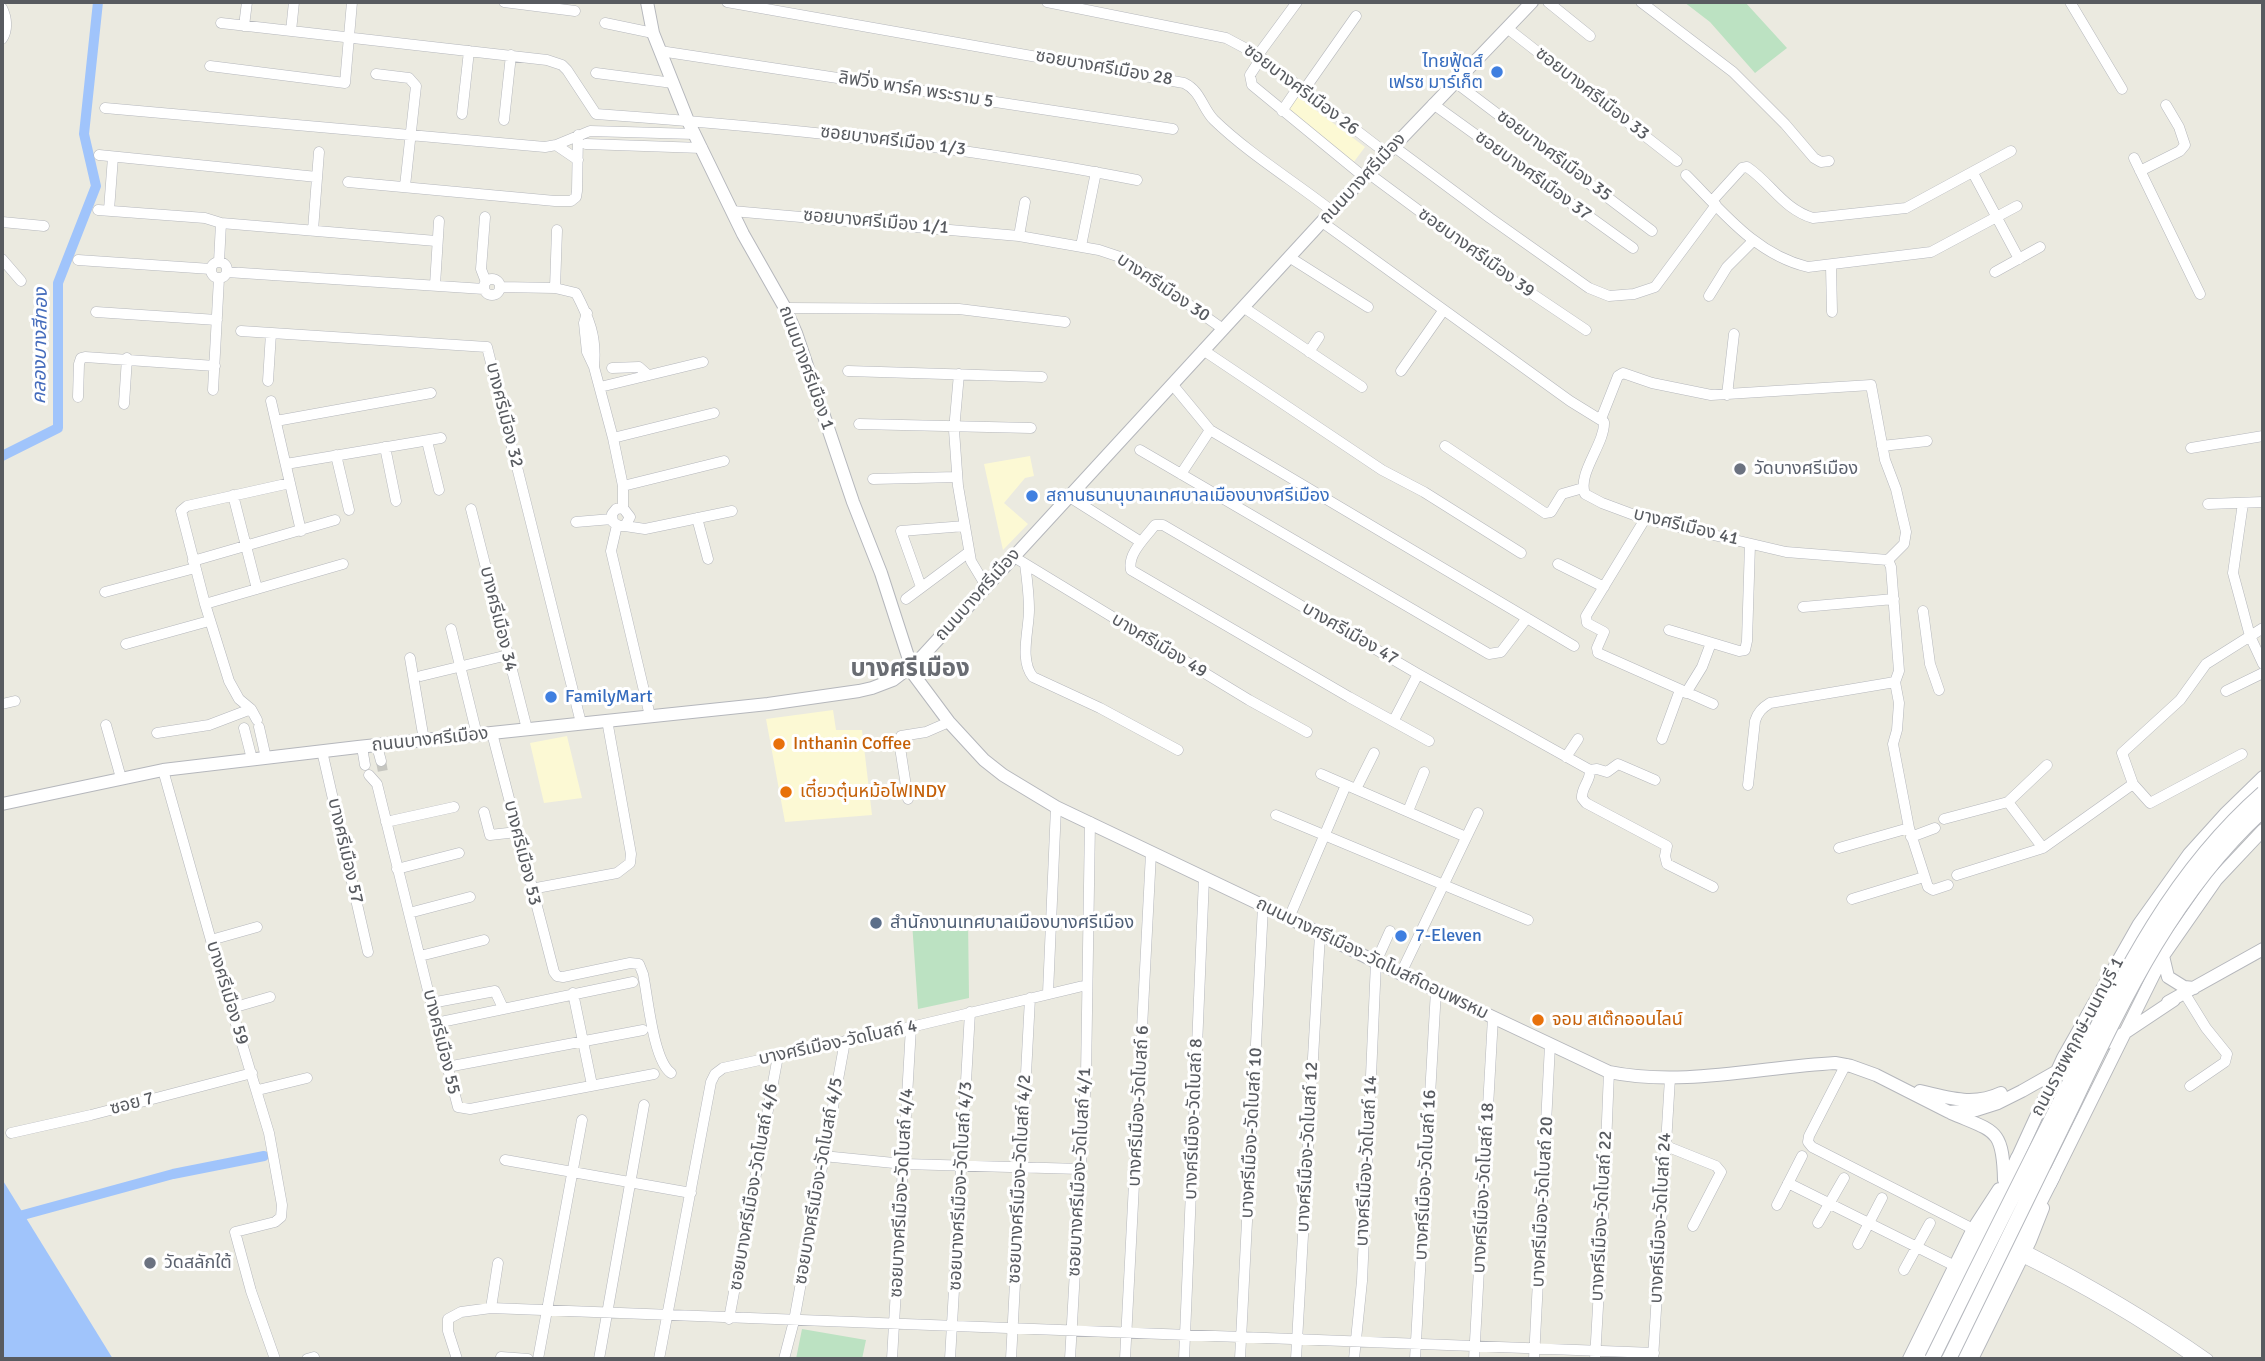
<!DOCTYPE html>
<html>
<head>
<meta charset="utf-8">
<style>
	body { margin:0 }
	#map { position:relative; width:2265px; height:1361px; overflow:hidden; background:#ebeae0; font-family:Signika,sans-serif }
	canvas { display:block }
	.frame { position:absolute; inset:0; border:4px solid #585b60; pointer-events:none }
</style>
</head>
<body>
<div id="map">
<canvas width="2265" height="1361"></canvas>
<div class="frame"></div>
</div>
<script>
const ctx = document.querySelector('canvas').getContext('2d');
ctx.lineJoin = 'round';
function fill(path, color) { ctx.fillStyle = color; ctx.fill(path, 'evenodd'); }
function stroke(path, color, width, dash) { ctx.strokeStyle = color; ctx.lineWidth = width; ctx.lineCap = dash ? 'butt' : 'round'; ctx.setLineDash(dash || []); ctx.stroke(path); }
function write(font, color, halo, rows, align = 'center') {
  ctx.font = font + ' Signika,"Noto Sans Thai",sans-serif'; ctx.lineWidth = 6; ctx.setLineDash([]); ctx.textBaseline = 'middle'; ctx.strokeStyle = halo; ctx.fillStyle = color; for (const [text, x, y, turn = 0] of rows) {
    ctx.save(); ctx.translate(x, y); ctx.rotate((+turn || 0) * Math.PI / 180); ctx.textAlign = isNaN(turn) ? turn : align; if (halo) ctx.strokeText(text, 0, 0); ctx.fillText(text, 0, 0); ctx.restore();
  }
}
fill(new Path2D(`
	M1297,96L1365,147L1353,163L1285,111Z
	M1030,456L1034,476L1025,478L1004,503L1028,524L1003,550L984,464Z
	M833,710L836,730H862L872,815L785,822L766,719Z
	M567,736L582,798L544,803L530,743Z`), '#fcf9d4');
fill(new Path2D(`
	M1684,2H1745L1787,48L1755,73L1710,22Z
	M968,918L969,998L918,1009L912,922Z
	M802,1329L866,1340L862,1359H796Z`), '#bce2c2');
fill(new Path2D(`
	M2,1179L113,1359H2Z`), '#a0c4fb');
stroke(new Path2D(`
	M2,456L58,428V283L96,186L84,134L98,2
	M23,1215L173,1174L264,1156`), '#a0c4fb', 10);
stroke(new Path2D(`
	M381,761L383,772`), '#c6c6c0', 10, [10, 5]);
const minor = new Path2D(`
	M504,2L575,11
	M727,2L1184,83C1201,91 1202,108 1214,120C1248,153 1295,182 1332,211
	M1047,2L1226,38L1258,55L1386,153
	M1548,2L1590,36
	M1641,2L1733,72L1785,124L1814,158L1821,162L1829,161
	M2070,2L2122,89
	M2,8C7,18 8,30 2,39
	M221,23L547,60L562,65L567,70L596,114C778,127 957,145 1137,180
	M605,23L653,33
	M244,26L247,2
	M1507,28L1677,161
	M291,31L294,2
	M660,51L1173,129
	M1258,55L1297,2
	M1261,58L1250,75L1252,85L1364,177
	M210,66L345,83L352,2
	M596,73L673,83
	M376,74L409,78L416,86L405,186
	M1455,82L1652,231
	M1304,90L1356,16
	M1433,104L1633,248
	M105,108L545,147L556,145L590,131L695,134
	M1282,111L1299,86
	M462,114L469,51
	M504,120L511,55
	M586,144L702,148
	M556,145L578,160
	M1393,146L1490,218L1589,288L1609,296L1634,294L1655,287L1716,205
	M99,155L317,177
	M2134,158L2200,294
	M2140,171L2180,151L2185,145L2179,127L2166,105
	M1368,173L1522,287L1586,330
	M1973,173L2019,259
	M1686,175C1722,211 1756,255 1808,267L1931,252L2017,206
	M348,182L555,201H571L576,197L577,191L578,135
	M1712,201L1742,168L1747,167C1771,183 1783,209 1813,218L1906,208L2011,151
	M98,210L205,218L221,223L436,241
	M109,210L113,157
	M732,211L1019,236L1099,250L1123,258L1223,329
	M485,217L481,269L486,282
	M2,222L44,226
	M1322,222L1570,401L1604,422C1605,444 1577,473 1585,494L1602,503L1645,519L1786,552L1888,560
	M313,230L319,152
	M1019,236L1025,202
	M1081,246L1096,172
	M1289,257L1368,307
	M2,259L21,281
	M78,260L211,269
	M211 270a8 8 0 1 1 16 0a8 8 0 1 1-16 0Z
	M219,262L221,223
	M1831,266L1832,312
	M227,272L484,289
	M1995,272L2040,247
	M484 287a8 8 0 1 1 16 0a8 8 0 1 1-16 0Z
	M435,285L439,221
	M501,287L555,288L576,293C589,318 597,337 594,366
	M555,288L557,230
	M1709,296L1727,267L1753,241
	M1243,307L1362,387
	M785,308L959,309L1065,322
	M96,312L217,320
	M587,313L584,323L587,352L594,367L613,438L623,486V508L630,517L625,526H619L613,522L612,514L616,509L623,508
	M241,331L487,347L581,723
	M1203,350L1382,470L1424,492L1521,553
	M1309,352L1319,337
	M612,368L639,367L648,375
	M848,371L1042,377
	M1401,371L1443,311
	M959,374L954,430L958,486L971,561L986,586
	M268,381L271,333
	M1172,384L1210,430L1574,646
	M600,387L703,362
	M213,390L219,278
	M1727,395L1734,334
	M78,397L79,364L81,358L85,357L215,366
	M271,401L301,531
	M124,404L127,358
	M1601,419L1618,376L1623,373L1652,383L1711,395L1871,385L1885,460L1896,489L1906,532L1904,544L1888,560
	M276,421L431,393
	M859,424L1031,428
	M613,438L714,413
	M427,441L439,490
	M1445,446L1545,513L1551,512L1562,494L1583,488
	M1882,446L1927,441
	M385,447L396,501
	M2191,448L2263,436
	M1140,450L1489,654L1501,652L1527,618
	M336,455L349,510
	M286,464L441,438
	M1181,474L1210,430
	M873,479L957,477
	M623,486L724,461
	M233,495L257,589
	M1068,496L1141,542
	M2243,503L2233,573L2250,636L2263,664
	M2208,504L2263,502
	M471,509L527,729
	M697,518L708,559
	M1645,519L1586,616L1587,623L1604,632L1597,648L1598,653L1713,704
	M576,522L612,519
	M617,525L611,551L650,716
	M625,526L645,529L732,511
	M1014,557L1249,700L1307,732
	M1888,560L1891,567L1899,671L1895,682L1899,703L1897,730L1893,744L1909,828L1928,887L1933,890L1948,885
	M193,561L335,520
	M1025,564C1027,579 1029,595 1029,610C1029,630 1019,660 1033,677L1100,708L1178,750
	M1558,564L1604,587
	M921,587L901,531L965,526
	M105,592L195,568
	M906,599L969,552
	M205,604L343,564
	M1803,607L1894,599
	M1923,611L1930,664L1939,690
	M451,629L477,735
	M1669,630L1739,651L1745,650L1747,641L1750,544
	M126,644L209,621
	M410,658L424,740
	M421,676L508,655
	M2226,691L2263,673
	M1686,693L1702,667L1711,643
	M2,704L15,701
	M257,720L251,709L239,699L229,681L205,604L181,511L187,506L290,483
	M1394,720L1418,674
	M106,725L121,778
	M259,727L266,758
	M244,728L252,759
	M157,733L209,725L251,709
	M492,733L554,972L557,976L563,977L630,963L639,964L643,974C648,997 653,1060 671,1073
	M1662,739L1680,690
	M1429,741L1349,697L1131,570C1127,554 1146,537 1155,525H1163L1418,674L1590,770C1591,780 1581,788 1582,798L1586,803L1667,846L1665,856L1667,864L1713,887
	M377,746L381,761
	M362,747L365,765
	M322,751L368,952
	M2242,754L2150,803L2133,784L2122,753L2180,700L2206,664L2263,628
	M1566,757L1578,739
	M163,770L214,951L269,1133L282,1205L281,1217L275,1222L235,1232L251,1291L275,1359
	M1590,770L1597,769L1607,772L1618,764L1655,780
	M1321,774L1466,837
	M369,775L377,784L436,1023L458,1107L470,1109L654,1074
	M1748,785L1755,721C1758,712 1762,708 1770,703L1895,682
	M1356,789L1374,753
	M908,799L899,741L901,736L926,732L949,722
	M2008,802L2043,848
	M1408,811L1424,772
	M484,812L490,835L517,832
	M1276,815L1528,920
	M1944,819L2008,802L2047,765
	M386,822L454,807
	M1911,837L1935,828
	M1839,848L1909,828
	M397,869L459,853
	M1957,875L2043,848L2133,784
	M531,889L617,873L630,863L631,854L607,720
	M1852,899L1924,877
	M409,913L470,897
	M1289,918L1346,785
	M211,940L257,927
	M420,956L484,940
	M1401,973L1478,813
	M573,993L592,1085
	M1048,993L1056,807
	M2185,994L2206,1028L2227,1054L2225,1062L2190,1086
	M431,1003L495,991L503,1008
	M232,1008L270,997
	M436,1023L633,982
	M1846,1064L1809,1136L1808,1142L1812,1147L1973,1229
	M447,1067L643,1030
	M258,1090L307,1078
	M11,1133L91,1115L252,1073
	M1666,1146L1716,1166L1721,1172L1693,1226
	M823,1156L904,1164L1081,1169
	M505,1160L691,1193
	M1788,1183L1955,1266
	M1777,1205L1802,1156
	M1818,1223L1844,1178
	M1858,1244L1882,1198
	M2025,1250C2089,1283 2149,1318 2208,1359
	M2022,1257C2083,1287 2140,1320 2195,1359
	M1904,1270L1930,1223
	M491,1308L498,1263
	M729,1319L778,1056
	M501,1357L528,1359
	M307,1359L314,1357
	M457,1359L448,1331V1319L461,1312L491,1308L1654,1353
	M538,1359L582,1120
	M599,1359L644,1105
	M659,1359L711,1082L715,1074L723,1068L911,1027L1087,985
	M784,1359L794,1321L845,1041
	M892,1359L911,1027
	M950,1359L970,1012
	M1011,1359L1030,998
	M1070,1359L1086,1076L1090,822
	M1125,1359L1151,853
	M1184,1359L1204,878
	M1240,1359L1263,906
	M1296,1359L1320,934
	M1354,1359L1362,1281L1376,962L1390,931
	M1415,1359L1436,990
	M1474,1359L1493,1017
	M1534,1359L1550,1045
	M1595,1359L1603,1219L1609,1072
	M1653,1359L1670,1078`);
const tertiary = new Path2D(`
	M647,2L653,33L688,121L743,234L785,308L796,333L853,502L881,573L914,675L949,722L984,760L1003,775L1056,807L1289,918L1376,962L1609,1072C1683,1087 1761,1067 1835,1063L1851,1066L1876,1075L1949,1112L1976,1110L1998,1103L2022,1091L2126,1032L2174,1000
	M2,804L163,770L358,747L768,704L859,691L872,688L893,680L918,661L1328,215L1532,2
	M2163,956L2168,977L2184,987L2194,988
	M2168,1002L2263,949
	M1920,1091C1948,1098 1974,1106 2001,1093
	M1951,1113C1995,1132 2003,1128 2004,1180
	M2014,1165L2063,1058L2139,924L2189,854L2226,813L2263,777
	M2050,1184L2163,956L2216,880L2263,830
	M1909,1359L1973,1229L1999,1189
	M1972,1359L2030,1241L2043,1208`);
const secondary = new Path2D(`
	M1920,1359L1996,1208L2018,1158
	M1960,1359L2053,1176`);
stroke(minor, '#b5b7bc', 11);
stroke(tertiary, '#b5b7bc', 14);
stroke(secondary, '#b5b8be', 16);
stroke(minor, '#fff', 10);
stroke(tertiary, '#fff', 12);
stroke(secondary, '#fff', 14);
const secondaryBridge = new Path2D(`
	M1932,1359C1974,1273 2017,1188 2060,1102C2116,989 2166,878 2263,793
	M1949,1359C1989,1277 2029,1194 2070,1111C2122,1002 2172,893 2263,810`);
stroke(secondaryBridge, '#b5b8be', 16, []);
stroke(secondaryBridge, '#fff', 14);
for (const [x, y, r, color] of [
	[1497,72,7,"#3f7fe0"],
	[1740,469,7,"#6b7280"],
	[1032,496,7,"#3f7fe0"],
	[551,697,7,"#3f7fe0"],
	[779,744,7,"#e8710a"],
	[786,792,7,"#e8710a"],
	[876,923,7,"#5c6f8a"],
	[1401,936,7,"#3f7fe0"],
	[1538,1020,7,"#e8710a"],
	[150,1263,7,"#6b7280"]
]) { const dot = new Path2D(); dot.arc(x, y, r, 0, 2 * Math.PI); ctx.fillStyle = color; ctx.fill(dot); stroke(dot, '#fff', 2.5); }
write('18px', '#366cbe', '#fff', [
	["ไทยฟู้ดส์",1483,62,"right"],
	["เฟรซ มาร์เก็ต",1483,83,"right"],
	["สถานธนานุบาลเทศบาลเมืองบางศรีเมือง",1046,496],
	["FamilyMart",565,697],
	["7-Eleven",1415,936]
], 'left');
write('18px', '#585b60', '#fff', [
	["ซอยบางศรีเมือง 28",1104,68,10],
	["ลิฟวิ่ง พาร์ค พระราม 5",916,90,9],
	["ซอยบางศรีเมือง 26",1301,90,37],
	["ซอยบางศรีเมือง 33",1592,94,38],
	["ซอยบางศรีเมือง 1/3",893,141,7],
	["ซอยบางศรีเมือง 35",1554,156,37],
	["ซอยบางศรีเมือง 37",1533,176,36],
	["ถนนบางศรีเมือง",1363,179,-47],
	["ซอยบางศรีเมือง 1/1",876,222,5],
	["ซอยบางศรีเมือง 39",1476,253,36],
	["บางศรีเมือง 30",1163,288,34],
	["ถนนบางศรีเมือง 1",806,368,70],
	["บางศรีเมือง 32",504,415,76],
	["บางศรีเมือง 41",1686,527,14],
	["ถนนบางศรีเมือง",978,595,-48],
	["บางศรีเมือง 34",498,619,76],
	["บางศรีเมือง 47",1350,634,30],
	["บางศรีเมือง 49",1159,646,31],
	["ถนนบางศรีเมือง",430,740,-6],
	["บางศรีเมือง 57",345,851,77],
	["บางศรีเมือง 53",522,853,76],
	["ถนนบางศรีเมือง-วัดโบสถ์ดอนพรหม",1372,959,26],
	["บางศรีเมือง 59",227,993,73],
	["ถนนราชพฤกษ์-นนทบุรี 1",2078,1037,-62],
	["บางศรีเมือง 55",441,1042,76],
	["บางศรีเมือง-วัดโบสถ์ 4",838,1043,-12],
	["ซอย 7",132,1104,-15],
	["บางศรีเมือง-วัดโบสถ์ 6",1139,1106,-87],
	["บางศรีเมือง-วัดโบสถ์ 8",1194,1119,-88],
	["บางศรีเมือง-วัดโบสถ์ 10",1252,1133,-87],
	["บางศรีเมือง-วัดโบสถ์ 12",1308,1147,-87],
	["บางศรีเมือง-วัดโบสถ์ 14",1367,1161,-87],
	["ซอยบางศรีเมือง-วัดโบสถ์ 4/1",1080,1172,-87],
	["บางศรีเมือง-วัดโบสถ์ 16",1426,1175,-87],
	["ซอยบางศรีเมือง-วัดโบสถ์ 4/2",1020,1179,-87],
	["ซอยบางศรีเมือง-วัดโบสถ์ 4/5",819,1181,-80],
	["ซอยบางศรีเมือง-วัดโบสถ์ 4/3",961,1186,-87],
	["ซอยบางศรีเมือง-วัดโบสถ์ 4/6",754,1187,-80],
	["บางศรีเมือง-วัดโบสถ์ 18",1484,1188,-87],
	["ซอยบางศรีเมือง-วัดโบสถ์ 4/4",902,1193,-87],
	["บางศรีเมือง-วัดโบสถ์ 20",1543,1202,-87],
	["บางศรีเมือง-วัดโบสถ์ 22",1602,1216,-87],
	["บางศรีเมือง-วัดโบสถ์ 24",1661,1218,-87]
]);
write('18px', '#5b616d', '#fff', [
	["วัดบางศรีเมือง",1754,469],
	["วัดสลักใต้",164,1263]
], 'left');
write('18px', '#c56008', '#fff', [
	["Inthanin Coffee",793,744],
	["เตี๋ยวตุ๋นหม้อไฟINDY",800,792],
	["จอม สเต๊กออนไลน์",1552,1020]
], 'left');
write('18px', '#4e5e75', '#fff', [
	["สำนักงานเทศบาลเมืองบางศรีเมือง",890,923]
], 'left');
write('italic 19px', '#456cbc', '#fff', [
	["คลองบางสีทอง",41,346,-89]
]);
write('bold 24px', '#696c72', '#fff', [
	["บางศรีเมือง",910,670]
]);
</script>
</body>
</html>
